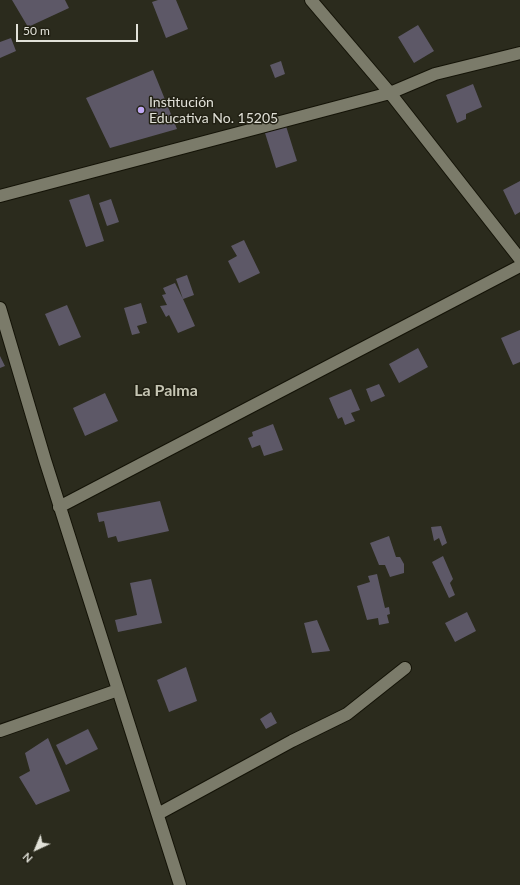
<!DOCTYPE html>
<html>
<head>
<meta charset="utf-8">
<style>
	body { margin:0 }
	#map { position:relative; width:520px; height:885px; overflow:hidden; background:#2b2b1d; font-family:Lato,sans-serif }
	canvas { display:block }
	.north { position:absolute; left:16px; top:829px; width:40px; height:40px; -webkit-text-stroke:3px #222114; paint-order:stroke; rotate:224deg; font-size:11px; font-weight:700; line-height:16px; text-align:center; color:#e1e1d8 }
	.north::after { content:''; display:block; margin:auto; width:14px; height:18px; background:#e1e1d8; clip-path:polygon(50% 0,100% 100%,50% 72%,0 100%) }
	.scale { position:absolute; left:16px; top:24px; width:122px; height:18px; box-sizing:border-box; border:2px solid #e1e1d8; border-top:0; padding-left:5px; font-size:12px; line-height:14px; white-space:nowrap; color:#e1e1d8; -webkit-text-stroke:3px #222114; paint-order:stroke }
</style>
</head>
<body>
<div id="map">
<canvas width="520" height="885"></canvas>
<div class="north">N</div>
<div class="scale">50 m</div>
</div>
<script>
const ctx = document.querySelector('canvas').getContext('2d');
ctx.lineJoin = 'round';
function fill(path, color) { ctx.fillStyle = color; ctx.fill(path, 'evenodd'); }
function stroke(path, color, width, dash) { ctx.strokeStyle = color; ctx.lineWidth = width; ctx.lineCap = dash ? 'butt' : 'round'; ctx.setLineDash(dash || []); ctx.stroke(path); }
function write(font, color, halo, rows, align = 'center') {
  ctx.font = font + ' Lato,sans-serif'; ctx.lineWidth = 3; ctx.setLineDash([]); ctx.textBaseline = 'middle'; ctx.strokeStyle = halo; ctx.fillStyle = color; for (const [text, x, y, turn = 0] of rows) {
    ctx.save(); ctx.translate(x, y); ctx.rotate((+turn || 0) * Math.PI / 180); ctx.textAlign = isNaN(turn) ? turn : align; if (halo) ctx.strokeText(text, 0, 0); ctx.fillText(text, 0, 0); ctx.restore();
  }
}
fill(new Path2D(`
	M12,0H65L69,8L28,27Z
	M158,0H176L188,29L166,38L152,2Z
	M418,25L434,51L414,63L398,37Z
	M11,38L16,51L0,58V42Z
	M281,61L285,74L275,78L270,65Z
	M153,70L177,129L110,148L86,98Z
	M473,84L482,107L466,114V119L457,123L446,95Z
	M286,126L297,161L276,168L265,133Z
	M520,181V212L515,215L503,190Z
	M89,194L104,241L86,247L69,200Z
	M111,199L119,222L107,226L99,203Z
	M244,240L260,273L239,283L228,261L237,256L231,246Z
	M187,275L194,295L183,299L195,326L178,333L169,315L166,317L160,306L167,305L162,295L166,294L163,288L175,283L183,299L176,279Z
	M141,303L147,323L137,326L140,333L132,335L124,308Z
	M67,305L81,337L59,346L45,314Z
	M520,330V362L513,365L501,338Z
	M418,348L428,367L399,383L389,364Z
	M0,356L5,366L0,368Z
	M379,384L385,396L371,402L366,389Z
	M351,389L360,410L351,413L355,421L345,425L342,417L338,419L329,398Z
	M105,393L118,421L85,436L73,408Z
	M273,424L283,450L264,456L260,445L252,448L248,438L253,436L252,432Z
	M160,501L169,531L118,542L116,536L108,538L104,521L99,522L97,513Z
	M441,526L447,543L442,546L439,538L434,541L431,527Z
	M389,536L396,557H400L404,564V573L390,577L385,565H379L370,543Z
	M443,556L453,579L450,583L455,595L449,598L432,562Z
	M377,574L385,608L389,607L390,614L387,615L389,623L379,625L378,618L367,620L357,586L370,582L368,576Z
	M151,579L162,623L118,632L115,620L137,615L130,583Z
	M467,612L476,631L455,642L445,623Z
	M317,620L330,651L312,653L304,623Z
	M186,667L197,701L169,712L157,680Z
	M271,712L277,723L266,729L260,719Z
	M88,729L98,749L66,765L56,745Z
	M48,738L70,791L36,805L19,777L30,771L25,753Z`), '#5d5867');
const minor = new Path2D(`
	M311,0L390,93L520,259
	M0,196L390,93L435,74L520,53
	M0,308L45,460L180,885
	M59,507L520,266
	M0,731L118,690
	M158,814L292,741L347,714L405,668`);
stroke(minor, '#141307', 14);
stroke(minor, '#7b7b6a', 12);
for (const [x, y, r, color] of [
	[141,110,4,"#c0a8f3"]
]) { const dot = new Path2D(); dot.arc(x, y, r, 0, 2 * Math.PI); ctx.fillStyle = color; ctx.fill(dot); stroke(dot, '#222114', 1.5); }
write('14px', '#e1e1d8', '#222114', [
	["Institución",149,102],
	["Educativa No. 15205",149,118]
], 'left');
write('bold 16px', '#c6c6b4', '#222114', [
	["La Palma",166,391]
]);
</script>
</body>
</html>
